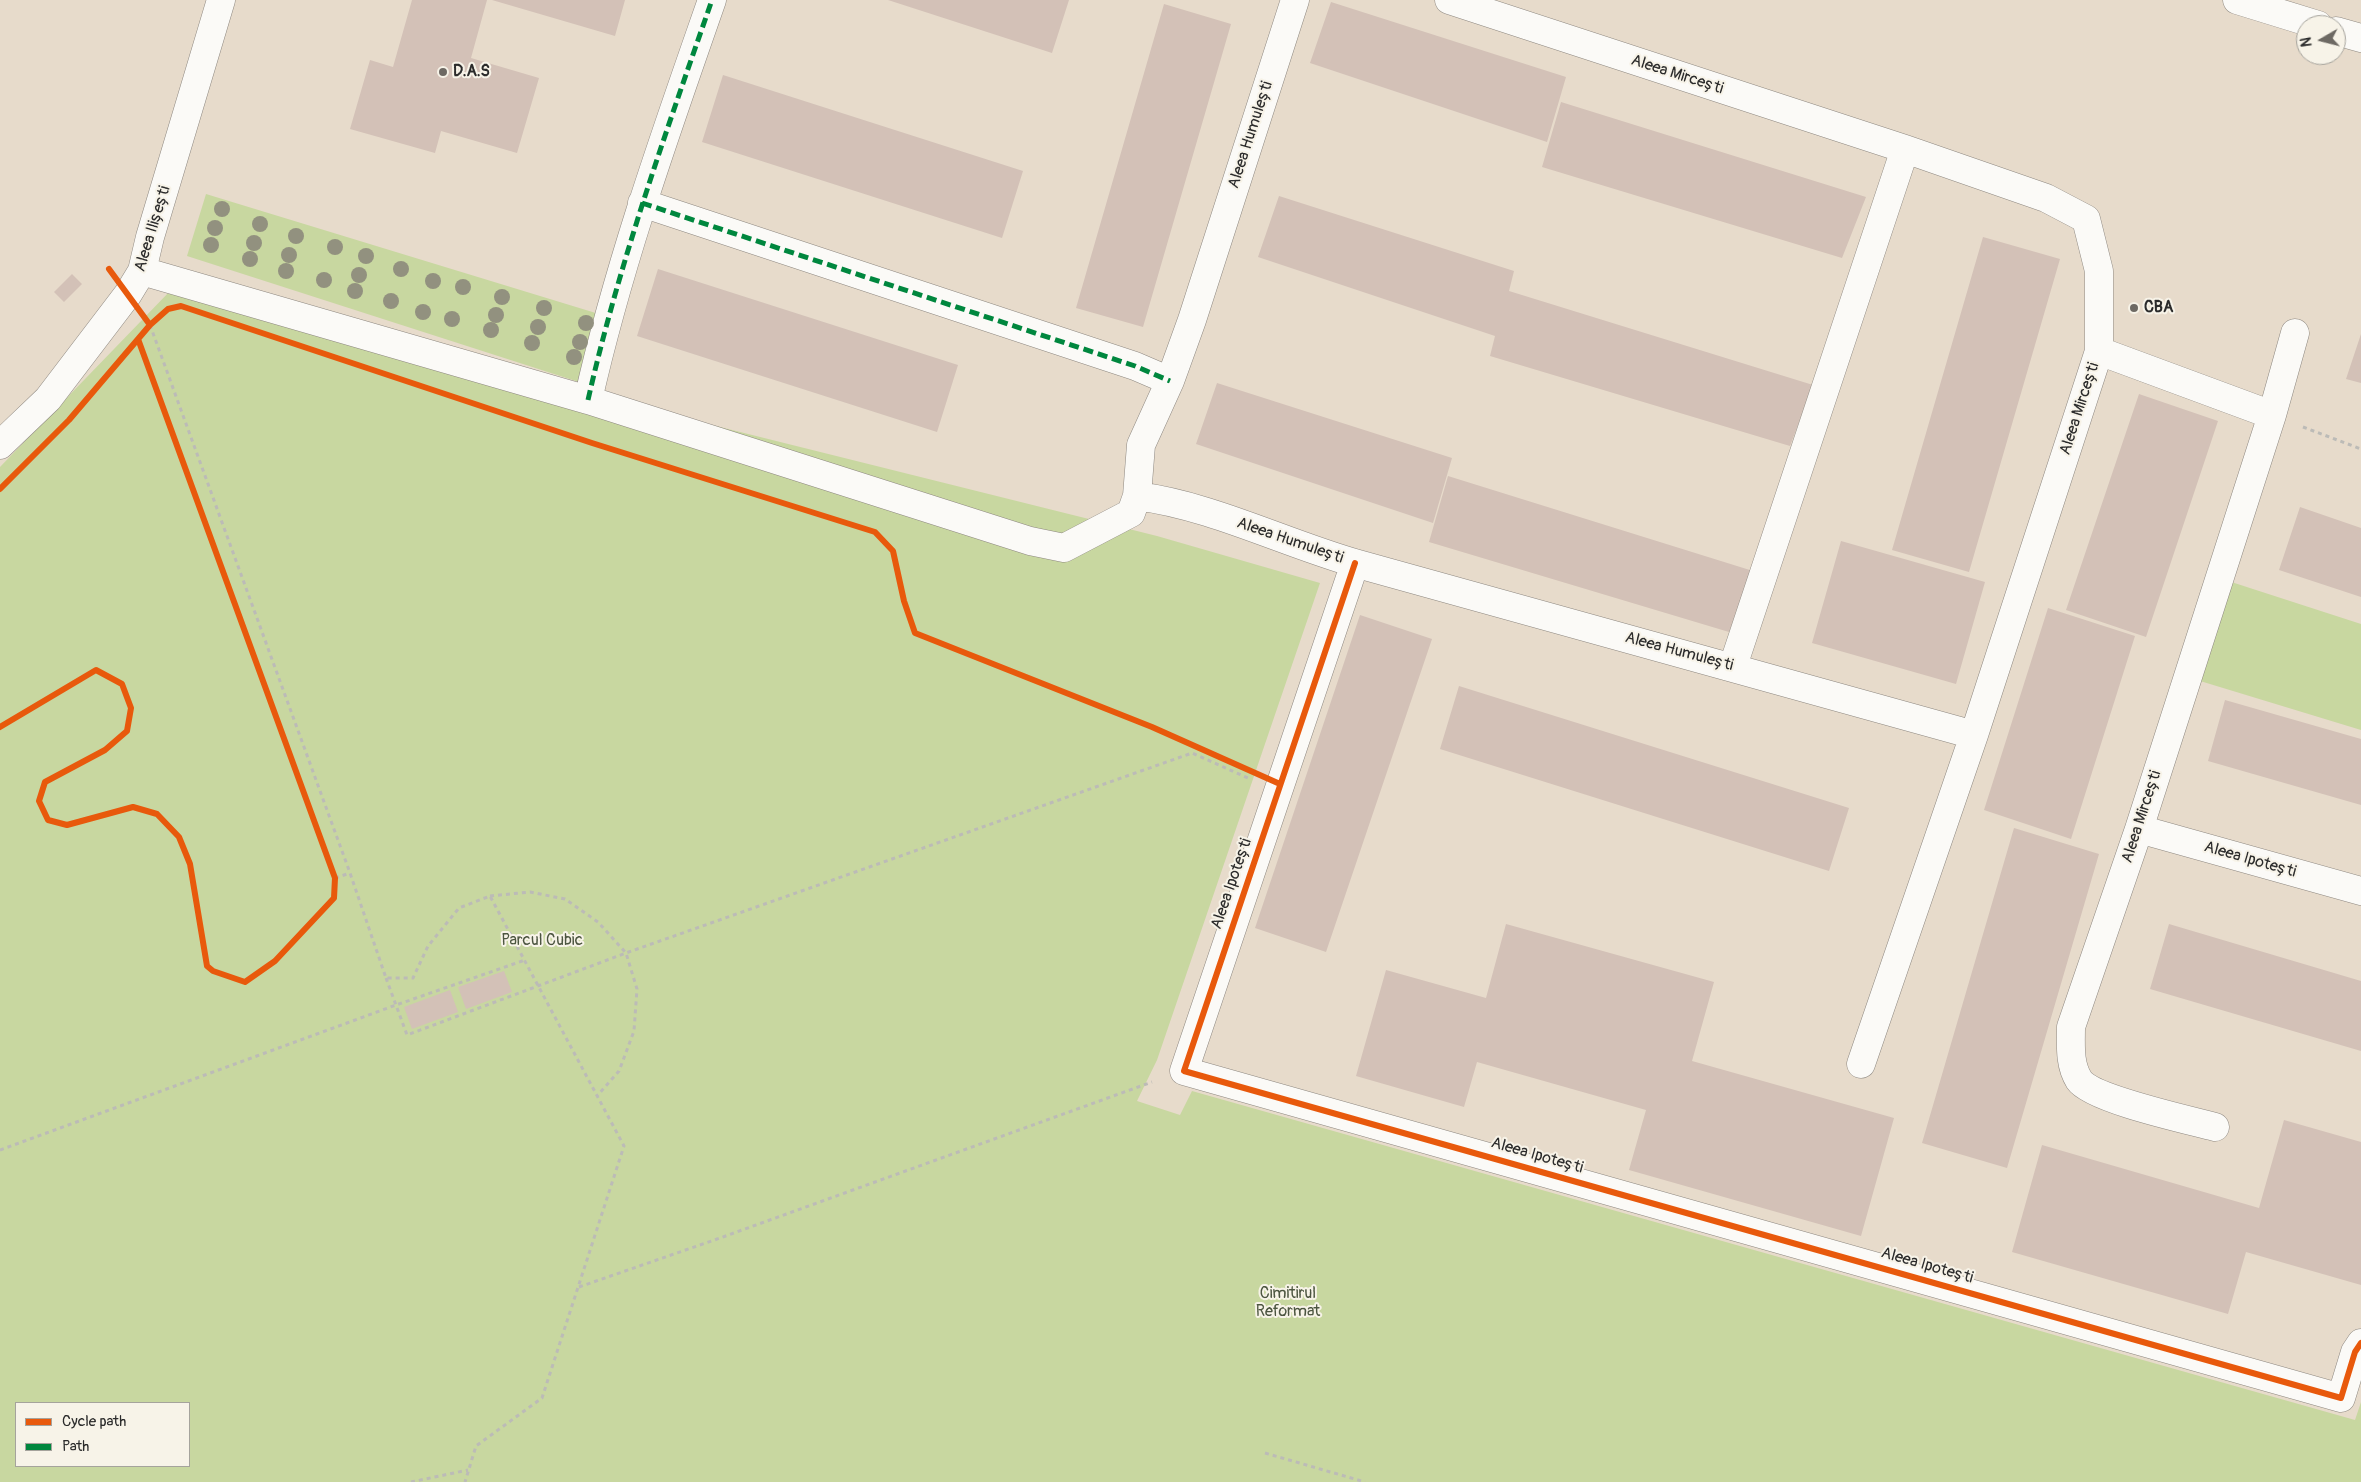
<!DOCTYPE html>
<html>
<head>
<meta charset="utf-8">
<style>
	body { margin:0 }
	#map { position:relative; width:2361px; height:1482px; overflow:hidden; background:#e7dbcb; font-family:Pangolin,sans-serif }
	canvas { display:block }
	.legend { position:absolute; left:15px; top:1402px; width:175px; height:65px; box-sizing:border-box; background:#f7f3e8; border:1px solid #a5a39c; margin:0; padding:6px 9px; list-style:none; font-size:15px; color:#2b2b2b }
	.legend li { display:flex; align-items:center; gap:10px; height:25px }
	.legend b { width:25px; border:1px solid #a5a39c }
	.north { position:absolute; left:2296px; top:15px; width:50px; height:50px; box-sizing:border-box; background:#f7f3e8; border:1px solid #a5a39c; border-radius:50%; rotate:262deg; font-size:14px; font-weight:700; line-height:20px; text-align:center; color:#2b2b2b }
	.north::after { content:''; display:block; margin:auto; width:18px; height:22px; background:#6d6963; clip-path:polygon(50% 0,100% 100%,50% 72%,0 100%) }
</style>
</head>
<body>
<div id="map">
<canvas width="2361" height="1482"></canvas>
<ul class="legend">
<li><b style="height:6px;background:#e8590c"></b>Cycle path</li>
<li><b style="height:6px;background:#00873e"></b>Path</li>
</ul>
<div class="north">N</div>
</div>
<script>
const ctx = document.querySelector('canvas').getContext('2d');
ctx.lineJoin = 'round';
function fill(path, color) { ctx.fillStyle = color; ctx.fill(path, 'evenodd'); }
function stroke(path, color, width, dash) { ctx.strokeStyle = color; ctx.lineWidth = width; ctx.lineCap = dash ? 'butt' : 'round'; ctx.setLineDash(dash || []); ctx.stroke(path); }
function write(font, color, halo, rows, align = 'center') {
  ctx.font = font + ' Pangolin,sans-serif'; ctx.lineWidth = 4; ctx.setLineDash([]); ctx.textBaseline = 'middle'; ctx.strokeStyle = halo; ctx.fillStyle = color; for (const [text, x, y, turn = 0] of rows) {
    ctx.save(); ctx.translate(x, y); ctx.rotate((+turn || 0) * Math.PI / 180); ctx.textAlign = isNaN(turn) ? turn : align; if (halo) ctx.strokeText(text, 0, 0); ctx.fillText(text, 0, 0); ctx.restore();
  }
}
fill(new Path2D(`
	M206,194L599,314L582,383L187,256Z
	M171,290L1157,536L1320,583L1157,1060L1137,1101L1180,1115L1192,1091L2355,1420L2361,1402V1482H0V467ZM16,1403H189V1466H16Z
	M2219,578L2361,624V730L2187,677Z`), '#c8d7a0');
fill(new Path2D(`
	M412,0H487L471,58L539,78L517,153L441,131L435,153L350,129L370,60L393,67Z
	M492,0H625L615,36Z
	M888,0H1069L1052,53Z
	M1331,2L1566,77L1547,142L1310,63Z
	M1164,4L1231,24L1143,327L1076,308Z
	M723,75L1023,171L1002,238L702,142Z
	M1561,102L1866,197L1842,258L1542,167Z
	M1279,196L1514,271L1509,291L1813,385L1790,446L1490,356L1495,336L1258,257Z
	M1983,237L2060,259L1969,572L1892,550Z
	M658,269L958,365L937,432L637,336Z
	M72,274L82,284L64,302L54,292Z
	M2361,334V383L2346,379Z
	M1217,383L1452,458L1433,523L1196,444Z
	M2139,394L2218,421L2146,637L2066,610Z
	M1448,476L1753,571L1729,632L1429,542Z
	M2300,507L2361,528V597L2279,570Z
	M1841,541L1985,582L1956,684L1812,643Z
	M2048,608L2135,636L2071,839L1984,810Z
	M1360,615L1432,639L1326,952L1255,928Z
	M1459,686L1849,808L1829,871L1440,749Z
	M2225,700L2361,739V805L2208,761Z
	M2014,828L2099,854L2007,1168L1922,1143Z
	M1506,924L1714,982L1692,1061L1894,1118L1861,1236L1629,1170L1646,1110L1477,1062L1464,1107L1356,1076L1386,970L1486,998Z
	M2169,924L2361,981V1051L2150,989Z
	M504,971L512,992L466,1009L458,987Z
	M450,990L458,1012L412,1029L404,1007Z
	M2284,1120L2361,1142V1285L2246,1252L2228,1314L2012,1252L2042,1145L2259,1208Z`), '#d3c1b7');
const minor = new Path2D(`
	M1295,0L1192,320L1170,381L1141,445L1137,496C1213,506 1284,543 1358,564C1563,622 1769,677 1974,735
	M1449,0L1905,149L2046,198L2086,219L2099,271V351L1974,735L1861,1064
	M2237,0L2318,25
	M2336,31L2361,38
	M642,203L1135,366L1170,381
	M142,271L588,400L1030,541L1064,548L1131,513L1137,496
	M2099,351L2272,415
	M588,400C619,263 666,132 712,0
	M0,445L48,399L128,294L142,271L150,237L221,0
	M1355,563L1184,1071L2341,1398L2355,1352L2361,1343
	M1733,666L1905,149
	M2139,829L2361,891
	M2215,1127C2189,1120 2092,1099 2079,1080C2069,1064 2071,1045 2071,1027L2139,829L2272,415L2295,333`);
stroke(minor, '#8e8881', 29);
stroke(new Path2D(`
	M150,325L350,873L386,978H413L428,946L459,908L490,896L624,1146L542,1398L476,1446L465,1482
	M2303,427L2361,449
	M335,878L350,873
	M490,896L530,892L565,899L598,922L626,953L637,989L634,1031L619,1071L597,1096
	M386,978L407,1035L626,953L1192,753L1248,778
	M0,1150L396,1005L525,960
	M579,1287L720,1238L1152,1082
	M1265,1453L1365,1482
	M411,1482L468,1470`), '#bcbbb7', 3, [4, 4]);
stroke(minor, '#fbfaf7', 28);
stroke(new Path2D(`
	M642,203L1135,366L1170,381
	M588,400C619,263 666,132 712,0`), '#00873e', 5, [10, 5]);
stroke(new Path2D(`
	M109,269L150,325
	M0,489L69,420L150,325L168,309L181,306L592,443L875,532L893,551L904,601L915,633L1152,727L1280,784
	M1355,563L1184,1071L2341,1398L2355,1352L2361,1343
	M0,727L96,670L122,684L131,708L127,731L105,750L45,782L39,801L48,820L67,825L133,807L157,814L179,837L190,864L207,966L213,971L245,982L275,961L334,898L335,878L138,339`), '#e8590c', 6);
ctx.fillStyle = '#92917f';
for (const [x, y] of [
	[222,209],
	[260,224],
	[215,228],
	[296,236],
	[254,243],
	[211,245],
	[335,247],
	[289,255],
	[366,256],
	[250,259],
	[401,269],
	[286,271],
	[359,275],
	[324,280],
	[433,281],
	[463,287],
	[355,291],
	[502,297],
	[391,301],
	[544,308],
	[423,312],
	[496,315],
	[452,319],
	[586,323],
	[538,327],
	[491,330],
	[580,342],
	[532,343],
	[574,357]
]) { ctx.beginPath(); ctx.arc(x, y, 8, 0, 2 * Math.PI); ctx.fill(); }
for (const [x, y, r, color] of [
	[443,72,5,"#6d6963"],
	[2134,308,5,"#6d6963"]
]) { const dot = new Path2D(); dot.arc(x, y, r, 0, 2 * Math.PI); ctx.fillStyle = color; ctx.fill(dot); stroke(dot, '#f7f3e8', 2); }
write('bold 16px', '#2b2b2b', '#f7f3e8', [
	["D.A.S",453,72],
	["CBA",2144,308]
], 'left');
write('16px', '#2b2b2b', '#f7f3e8', [
	["Aleea Mircești",1677,75,18],
	["Aleea Humulești",1251,135,-72],
	["Aleea Ilișești",153,229,-73],
	["Aleea Mircești",2080,409,-72],
	["Aleea Humulești",1290,541,19],
	["Aleea Humulești",1679,652,15],
	["Aleea Mircești",2142,817,-72],
	["Aleea Ipotești",2250,860,16],
	["Aleea Ipotești",1232,884,-71],
	["Aleea Ipotești",1537,1156,16],
	["Aleea Ipotești",1927,1266,16]
]);
write('16px', '#4c5540', '#f7f3e8', [
	["Parcul Cubic",542,941],
	["Cimitirul",1288,1294],
	["Reformat",1288,1312]
]);
</script>
</body>
</html>
